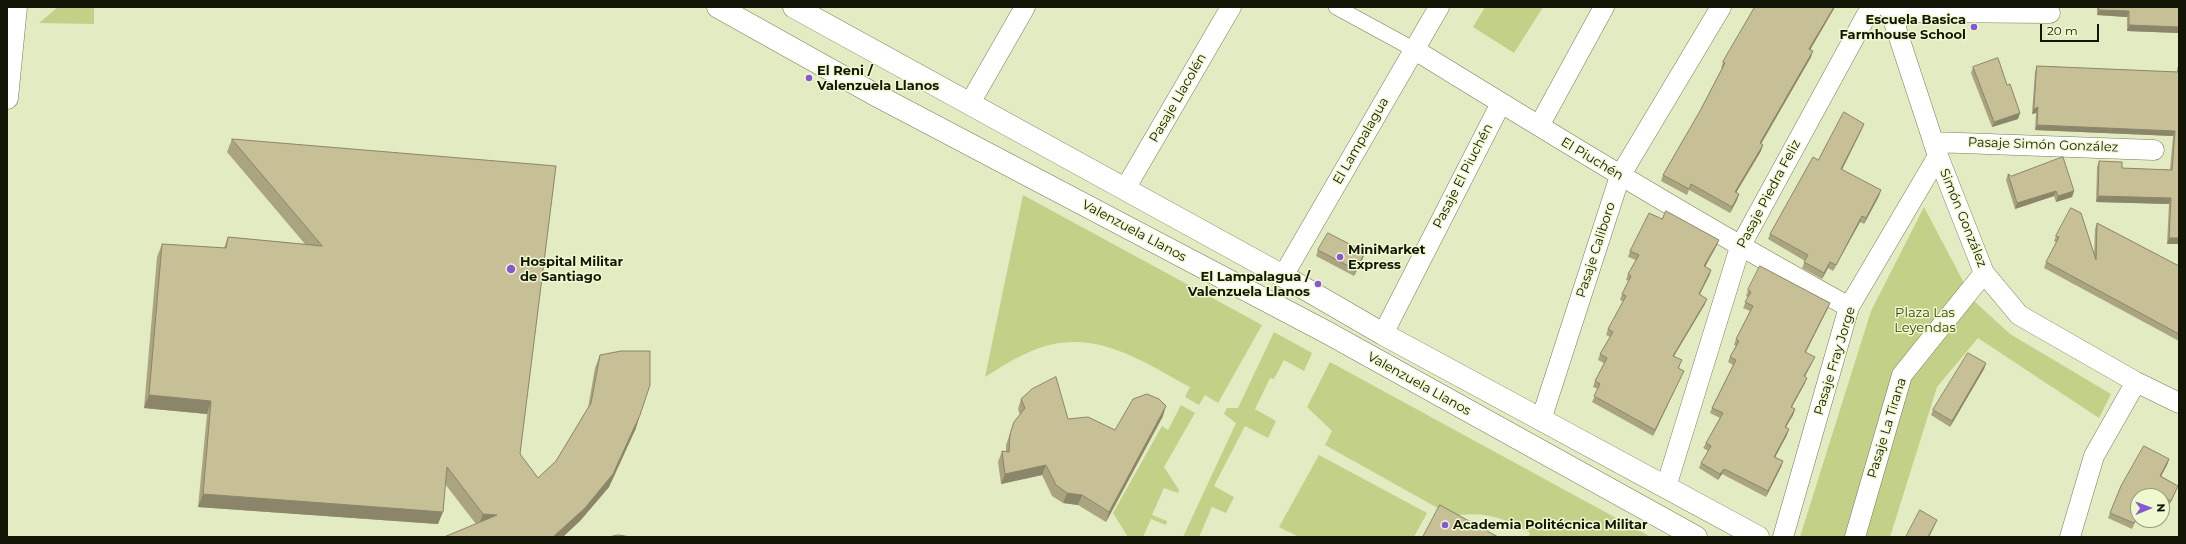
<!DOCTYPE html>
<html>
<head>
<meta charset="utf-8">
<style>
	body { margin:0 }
	#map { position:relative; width:2186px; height:544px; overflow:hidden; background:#e2ebc2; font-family:Montserrat,sans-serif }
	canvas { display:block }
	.frame { position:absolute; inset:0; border:8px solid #131607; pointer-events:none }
	.north { position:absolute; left:2130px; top:488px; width:40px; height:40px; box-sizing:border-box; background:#eff9cf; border:1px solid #979e7f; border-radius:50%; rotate:89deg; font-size:11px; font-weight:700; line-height:16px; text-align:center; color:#131607 }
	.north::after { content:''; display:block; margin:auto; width:14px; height:18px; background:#8658d2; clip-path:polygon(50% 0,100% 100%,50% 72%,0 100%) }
	.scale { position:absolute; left:2040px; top:24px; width:59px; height:18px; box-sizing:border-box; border:2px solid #131607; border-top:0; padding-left:5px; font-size:12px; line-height:14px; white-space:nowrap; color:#131607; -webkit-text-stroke:3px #eff9cf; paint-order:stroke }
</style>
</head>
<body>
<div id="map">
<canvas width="2186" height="544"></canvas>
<div class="frame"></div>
<div class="north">N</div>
<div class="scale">20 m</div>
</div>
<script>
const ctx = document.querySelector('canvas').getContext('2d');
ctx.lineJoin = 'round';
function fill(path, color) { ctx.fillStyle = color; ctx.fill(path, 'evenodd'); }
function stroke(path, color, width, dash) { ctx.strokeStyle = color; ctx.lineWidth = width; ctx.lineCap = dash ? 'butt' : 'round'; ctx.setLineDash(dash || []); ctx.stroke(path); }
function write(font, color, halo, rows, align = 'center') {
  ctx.font = font + ' Montserrat,sans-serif'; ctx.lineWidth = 3; ctx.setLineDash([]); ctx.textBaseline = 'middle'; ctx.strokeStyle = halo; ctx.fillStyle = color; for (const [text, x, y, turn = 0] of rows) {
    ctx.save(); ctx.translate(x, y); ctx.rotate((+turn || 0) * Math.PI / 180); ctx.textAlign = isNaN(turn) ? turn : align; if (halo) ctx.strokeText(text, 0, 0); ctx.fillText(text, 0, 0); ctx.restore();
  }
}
fill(new Path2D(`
	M58,7H94V24L39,23Z
	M1485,7H1543L1514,53L1473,27Z
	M1023,195L1262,325L1218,403L1205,395L1199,405L1185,397L1190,387C1137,358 1087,323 1025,354C1011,360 998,369 985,377Z
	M1924,207L1973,300L2010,334L2111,394L2099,418L1978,338L1937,387L1890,537H1800L1871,311Z
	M1274,332L1312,353L1304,371L1284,360L1274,379L1270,378L1255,409L1276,421L1268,438L1245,426L1214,486L1234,497L1226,513L1212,507L1199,537H1183L1236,423L1224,414L1227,408H1238Z
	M1330,362L1651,537H1528L1530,533C1503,517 1484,511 1452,516L1325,445L1332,431L1307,407Z
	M1181,405L1195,413L1164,467L1179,490L1178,493L1164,488L1152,515L1167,521L1166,525L1151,519L1143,537H1128L1113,513L1162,426L1168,430Z
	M1319,455L1427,513L1414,537H1299L1279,527Z`), '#c2d088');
const pedestrian = new Path2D(`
	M1336,7L1415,50`);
const minor = new Path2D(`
	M1889,7L1938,156L1984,273L2019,315L2136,382L2179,403
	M1894,19L1918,12L2050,13
	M1415,50C1558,138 1702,226 1849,307
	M970,103L1025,7
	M1539,126L1604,7
	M1933,142L2154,150
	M1125,189L1231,7
	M1283,276L1439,7
	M1383,334L1501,103
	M1541,420L1620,176L1721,7
	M1666,487L1740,247L1866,16L1874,7
	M1783,537L1849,307L1938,156
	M1855,537L1902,375L1984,273
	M2070,537L2094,456L2136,382`);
const secondary = new Path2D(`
	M718,7L872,93L1328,333L1696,537
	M794,7L1283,276L1383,334L1758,537`);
const primary = new Path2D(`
	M7,98L16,7`);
stroke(pedestrian, '#757d57', 16);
stroke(minor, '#757d57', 21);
stroke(secondary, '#757d57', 23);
stroke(primary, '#757d57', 23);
stroke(pedestrian, '#fff', 15);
stroke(minor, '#fff', 20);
stroke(secondary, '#fff', 22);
stroke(primary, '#fff', 22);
fill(new Path2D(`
	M1755,7H1835L1810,50L1811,57L1761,144V151L1736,192L1739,194L1737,200L1730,213L1689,190L1687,195L1661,181L1663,175L1700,111L1722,68H1721L1723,62Z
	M2097,7H2179V33L2127,31V17L2097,15Z
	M2037,66L2177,72L2178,67L2179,244H2167L2169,204L2096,202L2097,167L2099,161L2122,168L2170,170L2173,136L2035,130L2036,113L2032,114L2035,72Z
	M1973,67L2007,85L2020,113L2018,119L1992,127L1971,73Z
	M1862,129L1842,170L1879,196L1864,224L1860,222L1833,271L1828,268L1822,279L1802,268L1805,261L1768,239L1770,234L1818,160Z
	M232,139L520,454L538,478L556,461L588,408L595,368L600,355L636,428L609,487L580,521L476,524L445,484L438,524L198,507L207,414L144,408L157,257L162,244L224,248L228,237L305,244L227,152Z
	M2008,174L2011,176L2074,191L2072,197L2056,202L2054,196L2015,209L2006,180Z
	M2097,223L2179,266V341L2044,268L2046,262L2057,243L2054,241L2056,236L2094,254L2095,229Z
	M1717,245L1705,267L1711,270L1709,276L1699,295L1705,304L1674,356L1680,366L1678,369L1681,377L1653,436L1592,402L1598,389L1593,387L1595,381L1604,363L1598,360L1600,354L1610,337L1606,335L1608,329L1624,302L1620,300L1622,294L1629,281L1626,280L1628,274L1636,260L1628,257L1630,251Z
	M1318,250L1365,252L1363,258L1354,276L1316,256Z
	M1748,290L1830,303L1828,308L1805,352L1812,363L1805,376V383L1792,407L1795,409L1793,415L1786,427L1787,435L1775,457L1783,461L1781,467L1766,497L1722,474L1718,480L1699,468L1701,463L1708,451L1703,448L1706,443L1720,418L1710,413L1712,408L1733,365L1728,362L1730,357L1736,346L1734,345L1736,339L1750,311L1743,308L1748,297L1746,296Z
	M1986,363L1984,369L1950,427L1931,415L1933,410Z
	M1021,399L1068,419L1115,430L1163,416L1106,522L1078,505L1063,503L1052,496L1042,475L1001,484L998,462L1002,451L1006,452V445L1014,422L1020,415L1018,409Z
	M2169,459L2167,465L2161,476L2178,486L2176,491L2169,506L2162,503V496H2149L2147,495V496H2138V516L2132,529L2108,518L2110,513Z`), '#aba481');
fill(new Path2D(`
	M1834,7H1835L1807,55L1809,49Z
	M2099,10L2129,11L2127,17L2097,15Z
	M2129,25L2179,27V33L2127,31Z
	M1813,51L1811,57L1758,149L1760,143Z
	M2038,107L2036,113L2032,114L2034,109Z
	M2020,113L2018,119L1992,127L1994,122Z
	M1864,124L1862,129L1839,175L1841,169Z
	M2037,125L2175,131L2173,136L2035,130Z
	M1763,145L1761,151L1733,198L1735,192Z
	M1881,190L1879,196L1864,224L1866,218Z
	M2056,191L2054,196L2015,209L2017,203Z
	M2074,191L2072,197L2056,202L2058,196Z
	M1739,194L1737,200L1730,213L1732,207Z
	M2098,196L2171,198L2169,204L2096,202Z
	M1862,216L1860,222L1833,271L1836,265Z
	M2169,238H2179V244H2167Z
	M1719,240L1717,245L1702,272L1704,266Z
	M1365,252L1363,258L1354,276L1356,270Z
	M1830,262L1828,268L1822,279L1824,273Z
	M1711,270L1709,276L1697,300L1699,294Z
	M1707,299L1705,304L1671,361L1673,356Z
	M1830,303L1828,308L1803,358L1805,352Z
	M1815,357L1812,363L1802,382L1804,376Z
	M1986,363L1984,369L1950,427L1952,421Z
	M1684,371L1681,377L1653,436L1655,430Z
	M1807,378L1805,383L1789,412L1791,407Z
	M149,395L211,401L207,414L144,408Z
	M1166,406L1163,416L1106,522L1109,512Z
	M1795,409L1793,415L1783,432L1785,427Z
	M640,415L636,428L609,487L580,521L563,537H553Z
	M1789,429L1787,435L1772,463L1774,457Z
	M2169,459L2167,465L2158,482L2160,476Z
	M1783,461L1781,467L1766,497L1768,491Z
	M1046,465L1042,475L1001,484L1005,474Z
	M1724,469L1722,474L1718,480L1720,474Z
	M1067,493L1082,495L1078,505L1063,503Z
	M203,494L443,512L438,524L198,507Z
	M483,514L497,515L478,527Z
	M1937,520L1935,525L1929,537H1928Z`), '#8b8669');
const building = new Path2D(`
	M1755,7H1834L1809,49L1813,51L1760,143L1763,145L1735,192L1739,194L1732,207L1691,184L1689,189L1663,175L1700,111L1725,63L1723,62Z
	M2099,7H2179V27L2129,25V11L2099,10Z
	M1998,58L2007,85L2010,84L2020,113L1994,122L1973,67Z
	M2037,66L2178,72V67H2179V238H2169L2171,198L2098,196L2099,161L2122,162V168L2172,170L2175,131L2037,125L2038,107L2034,109Z
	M1844,112L1864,124L1841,169L1881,190L1866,218L1862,216L1836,265L1830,262L1824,273L1804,262L1808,255L1770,234L1813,157L1818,160Z
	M232,139L556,166L520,454L538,478L556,461L591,403L600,355L621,351H650V385L640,415L613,474L585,508L553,537H444L497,515L483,514L447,467L443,512L203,494L211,401L149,395L162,244L226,248L228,237L322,246Z
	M2063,157L2074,191L2058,196L2056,191L2017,203L2008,174L2011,176Z
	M2071,208L2081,213L2096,260L2097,223L2179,266V334L2046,262L2059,237L2056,236Z
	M1666,211L1719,240L1704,266L1711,270L1699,294L1707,299L1673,356L1682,360L1678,368L1684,371L1655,430L1594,396L1600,384L1595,381L1607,358L1600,354L1613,332L1608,329L1626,296L1622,294L1631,276L1628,274L1639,255L1630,251L1649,213L1662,219Z
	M1328,233L1365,252L1356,270L1318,250Z
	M1760,266L1830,303L1805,352L1815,357L1804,376L1807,378L1791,407L1795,409L1785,427L1789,429L1774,457L1783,461L1768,491L1724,469L1720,474L1701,463L1711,446L1706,443L1723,413L1712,408L1736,360L1730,357L1739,341L1736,339L1753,306L1745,302L1751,292L1748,290Z
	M1968,353L1986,363L1952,421L1933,410Z
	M1056,377L1068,419L1088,417L1115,430L1133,399L1147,394L1159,399L1166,406L1109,512L1082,495L1067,493L1056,485L1046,465L1005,474L1002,451L1009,452L1010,434L1014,422L1025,408L1021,399L1032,389Z
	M2144,446L2169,459L2160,476L2178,486L2171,501L2149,490L2146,496H2138V515L2134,523L2110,513L2121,486Z
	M1440,505L1498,537H1423Z
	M1920,510L1937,520L1928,537H1906Z
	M619,535L630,537H609Z`);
fill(building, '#c7bf96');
stroke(building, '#8b8669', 1);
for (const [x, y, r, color] of [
	[1974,27,4,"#8658d2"],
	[809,78,4,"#8658d2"],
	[1340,257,4,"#8658d2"],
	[511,269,5,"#8658d2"],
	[1318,284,4,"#8658d2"],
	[1445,525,4,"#8658d2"]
]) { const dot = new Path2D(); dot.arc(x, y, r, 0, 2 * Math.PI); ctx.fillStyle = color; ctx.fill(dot); stroke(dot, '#eff9cf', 1.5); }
write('bold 13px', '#131607', '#eff9cf', [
	["Escuela Basica",1966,20,"right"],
	["Farmhouse School",1966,35,"right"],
	["El Reni /",817,71],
	["Valenzuela Llanos",817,86],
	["MiniMarket",1348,250],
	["Express",1348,265],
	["Hospital Militar",520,262],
	["de Santiago",520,277],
	["El Lampalagua /",1310,277,"right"],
	["Valenzuela Llanos",1310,292,"right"],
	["Academia Politécnica Militar",1453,525]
], 'left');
write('13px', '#131607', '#eff9cf', [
	["Pasaje Llacolén",1178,98,-60],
	["El Lampalagua",1361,141,-60],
	["Pasaje Simón González",2043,145,2],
	["El Piuchén",1592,159,31],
	["Pasaje El Piuchén",1463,176,-63],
	["Pasaje Piedra Feliz",1769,194,-62],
	["Simón González",1963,218,68],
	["Valenzuela Llanos",1134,231,28],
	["Pasaje Caliboro",1596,250,-72],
	["Pasaje Fray Jorge",1835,361,-73],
	["Valenzuela Llanos",1419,384,29],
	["Pasaje La Tirana",1887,428,-73]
]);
write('13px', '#373e0d', '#eff9cf', [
	["Plaza Las",1925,313],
	["Leyendas",1925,328]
]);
</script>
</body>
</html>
